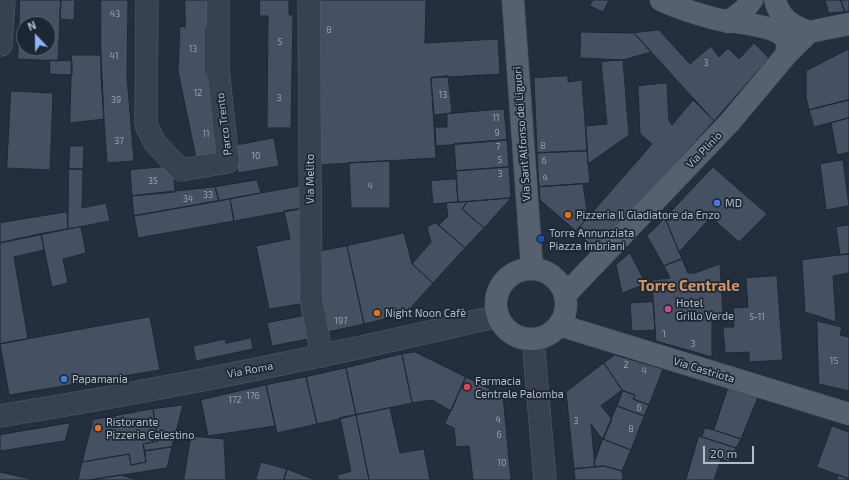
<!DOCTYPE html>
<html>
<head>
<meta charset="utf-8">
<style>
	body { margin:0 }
	#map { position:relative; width:849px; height:480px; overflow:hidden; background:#242f3e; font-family:"Exo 2",sans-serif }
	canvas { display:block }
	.north { position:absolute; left:16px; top:16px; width:40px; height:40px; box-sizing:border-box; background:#1d2633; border:1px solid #59626f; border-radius:50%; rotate:338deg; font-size:11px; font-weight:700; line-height:16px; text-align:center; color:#b4bcc9 }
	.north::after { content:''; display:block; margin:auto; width:14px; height:18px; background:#8ab4f8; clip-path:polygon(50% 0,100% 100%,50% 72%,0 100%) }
	.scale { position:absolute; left:703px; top:446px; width:51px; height:18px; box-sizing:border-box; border:2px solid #b4bcc9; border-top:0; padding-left:5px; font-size:12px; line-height:14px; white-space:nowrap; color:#b4bcc9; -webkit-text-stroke:3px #1d2633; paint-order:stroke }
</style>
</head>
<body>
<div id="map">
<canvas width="849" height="480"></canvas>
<div class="north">N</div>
<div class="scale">20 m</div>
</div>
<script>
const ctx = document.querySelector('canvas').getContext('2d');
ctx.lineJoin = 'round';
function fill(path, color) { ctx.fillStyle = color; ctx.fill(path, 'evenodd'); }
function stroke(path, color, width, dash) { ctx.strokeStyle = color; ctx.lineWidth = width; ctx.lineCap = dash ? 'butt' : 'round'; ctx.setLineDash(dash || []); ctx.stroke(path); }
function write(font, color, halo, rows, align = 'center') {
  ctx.font = font + ' "Exo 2",sans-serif'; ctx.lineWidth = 3.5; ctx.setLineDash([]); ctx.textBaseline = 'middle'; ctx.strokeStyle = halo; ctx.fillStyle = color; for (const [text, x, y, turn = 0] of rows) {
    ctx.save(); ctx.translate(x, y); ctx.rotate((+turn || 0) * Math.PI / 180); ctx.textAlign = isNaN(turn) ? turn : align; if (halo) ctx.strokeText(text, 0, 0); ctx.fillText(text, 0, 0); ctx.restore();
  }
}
const building = new Path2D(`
	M20,0H61L58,61L18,59ZM24,24H48V48H24Z
	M61,0H75L74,20L60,19Z
	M101,0H128L127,77L134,161L107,163L101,77Z
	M185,0H210V27H206V70L224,152L196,158L178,71L180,26L185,27Z
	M260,0H289V15H293L291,128H267L268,16H260Z
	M319,0H426L425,43L498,39L500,74L431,78L436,158L317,165Z
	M593,0H609L603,12L590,6Z
	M825,0H841L845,12L829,13Z
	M841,0H849V11L845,12Z
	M659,30L690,64L711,46L719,57L728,48L739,59L754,43L769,58L714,121L634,33Z
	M581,32L634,33L651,52L623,60L580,58Z
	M849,49V100L809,110L806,97V71Z
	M72,55H101L104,119L70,123Z
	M50,60L72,61V75L50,74Z
	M623,60L629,135L588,164L586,126L607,124L601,62Z
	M448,76L452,113L434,115L431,78Z
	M568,76V82L582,80L587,151L537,153L534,78Z
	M667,83L669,121L672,125L693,100L714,121L596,251L576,231L652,144L640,134L638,86Z
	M11,91L53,93L50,170L7,168Z
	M849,100V118L814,127L809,110Z
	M504,109L507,140L436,146L435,127H447V114Z
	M849,118V152L837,155L831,123Z
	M274,138L279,166L238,173L233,146Z
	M507,140L509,167L456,171L454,144Z
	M70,146H84L83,169H69Z
	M587,151L590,183L539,187L537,153Z
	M843,160L849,206L826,210L820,164Z
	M390,161V208H351L349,163Z
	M173,166L175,192L132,196L130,170Z
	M509,167L511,198L458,202L456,171Z
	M713,167L767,214L739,242L711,217L679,252L665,218Z
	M69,169H83L82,208L106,203L110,221L68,229Z
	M456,179L458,202L433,204L431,181Z
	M257,180L261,193L219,201L215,187Z
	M583,184L588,217L576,231L540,200L539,187Z
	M306,185V208L234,221L230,199Z
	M215,187L219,201L134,216L132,196Z
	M511,198L484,228L462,209L467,202Z
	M230,199L234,221L138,238L134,216Z
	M467,202L462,209L484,228L465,248L439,225L448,216L446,203Z
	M306,208L305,303L269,309L256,246L290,239L284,211Z
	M67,212L68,229L0,243V223Z
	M665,218L682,259L664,266L647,236Z
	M436,223L465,248L433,283L412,264L431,242L427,227Z
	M849,225V254L840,255L836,227Z
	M81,227L86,253L63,259L68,283L52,287L41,234Z
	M404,233L412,264L433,283L405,314L364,324L347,246Z
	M41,234L44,250L14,257L28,339L0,344V243Z
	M347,246L364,324L323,333L316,252Z
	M630,253L646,284L622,293L616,265Z
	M849,254V273L833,276L836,322L805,312L802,260Z
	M682,259L688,273H695L720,264L723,316H712V357L656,341L652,280L670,278L664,266Z
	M777,276L783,360L749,362V352L725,353L723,327H734L733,308L748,307L746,278Z
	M653,302L655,330L632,331L630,303Z
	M308,315L313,338L272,346L267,323Z
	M150,317L160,370L9,395L0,344Z
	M817,321L842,327L840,335L849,337V391L819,384Z
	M251,338L253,349L196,361L193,346L225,339L226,343Z
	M415,352L466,377L451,411L432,400L412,403L402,354Z
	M402,354L412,403L356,415L346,368Z
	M615,355L663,369L649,405L633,399L635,395L622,390L604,363Z
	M604,363L622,390L601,406L612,419L603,440L591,424L595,467L574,469L566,392Z
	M346,368L356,415L317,424L306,377Z
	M306,377L317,424L277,433L266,385Z
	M466,377L503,396L511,480H473L469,446L456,447L454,428L445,424Z
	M266,385L275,426L208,436L201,400Z
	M728,388L758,397L741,439L714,430Z
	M623,391L635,395L633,399L649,405L644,416L617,406Z
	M183,405L172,447L145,451L143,444L158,441L153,409Z
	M617,406L644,416L631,450L603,439Z
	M390,408L400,453L424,449L430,480H369L356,415Z
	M153,409L158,441L143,444L146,462L131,465L129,454L82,462L93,420Z
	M356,415L369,480H339L337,475L351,471L340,418Z
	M70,423L65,441L0,451V435Z
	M832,426L849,432V479L817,467Z
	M705,428L714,430L741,439L736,448L702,437Z
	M191,436L224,439L226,480H184Z
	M699,436L736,448L729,462L721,459L714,480H686Z
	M603,439L631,450L622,471L604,466L595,467L594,463Z
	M172,447L167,468L90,480H78L82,462L129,454L131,465L146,462L145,451Z
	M261,462L287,469L284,480H256Z
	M604,466L622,471L623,480H575L574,469Z
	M287,469L315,480H284Z
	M0,472L35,480H0Z
	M120,475L139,480H90Z
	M839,475L849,479V480H837Z`);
fill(building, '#455162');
stroke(building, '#1f2835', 1);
const minor = new Path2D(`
	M147,0L146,125L155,143L181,170L228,162L218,69V0
	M309,0L311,299L322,356
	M1,45L4,0
	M533,339L545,480
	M0,416C167,389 333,355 498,316`);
const major = new Path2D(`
	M513,0L532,268
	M661,0C678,8 697,14 716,19C733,23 773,24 784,37C789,43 787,49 786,55
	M775,0C780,19 792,26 809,32
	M728,22L744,10L752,0
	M496 304a35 35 0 1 1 70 0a35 35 0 1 1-70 0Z
	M566,294L730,122L786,55L809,32L849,24
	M559,325L849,414`);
stroke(minor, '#565f6c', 23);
stroke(major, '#414a57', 23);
stroke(minor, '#38414e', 22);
stroke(major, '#56606e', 22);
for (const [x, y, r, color] of [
	[717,203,4,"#3f7fe0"],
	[568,215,4,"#e8710a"],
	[541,239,4,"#1a4fb4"],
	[668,309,4,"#d1479c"],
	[377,313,4,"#e8710a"],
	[64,379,4,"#3f7fe0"],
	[467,387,4,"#e0444e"],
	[98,428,4,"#e8710a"]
]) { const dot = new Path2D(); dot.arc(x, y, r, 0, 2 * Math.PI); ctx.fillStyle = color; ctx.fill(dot); stroke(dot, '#1d2633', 1.5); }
write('9px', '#98a1af', null, [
	["43",115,14],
	["8",329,30],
	["5",280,42],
	["13",193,49],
	["41",114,56],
	["3",706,63],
	["12",198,93],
	["13",443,95],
	["3",279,98],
	["39",116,100],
	["11",496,118],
	["9",497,133],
	["11",206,134],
	["37",119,141],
	["8",543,146],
	["7",498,147],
	["10",256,156],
	["5",500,160],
	["6",544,161],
	["3",500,174],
	["4",545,178],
	["35",153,181],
	["4",370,186],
	["33",208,195],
	["34",188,199],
	["5-11",757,317],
	["197",341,321],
	["1",664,334],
	["3",693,344],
	["15",834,361],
	["2",626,365],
	["4",644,371],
	["176",253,396],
	["172",235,400],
	["6",639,408],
	["4",498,420],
	["3",576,421],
	["8",631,429],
	["6",499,435],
	["10",502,463]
]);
write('11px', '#b4bcc9', '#1d2633', [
	["Parco Trento",224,124,-97],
	["Via Sant'Alfonso dei Liguori",522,134,-94],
	["Via Plinio",704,150,-46],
	["Via Melito",310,179,-90],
	["Via Roma",250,370,-11],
	["Via Castriota",704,370,17]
]);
write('11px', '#b4bcc9', '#1d2633', [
	["MD",725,203],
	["Pizzeria Il Gladiatore da Enzo",576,215],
	["Torre Annunziata",549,233],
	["Piazza Imbriani",549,246],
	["Hotel",676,303],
	["Grillo Verde",676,316],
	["Night Noon Cafè",385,313],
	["Papamania",72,379],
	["Farmacia",475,381],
	["Centrale Palomba",475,394],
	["Ristorante",106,422],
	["Pizzeria Celestino",106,435]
], 'left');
write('bold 15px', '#d59563', '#1d2633', [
	["Torre Centrale",689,286]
]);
</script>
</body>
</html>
